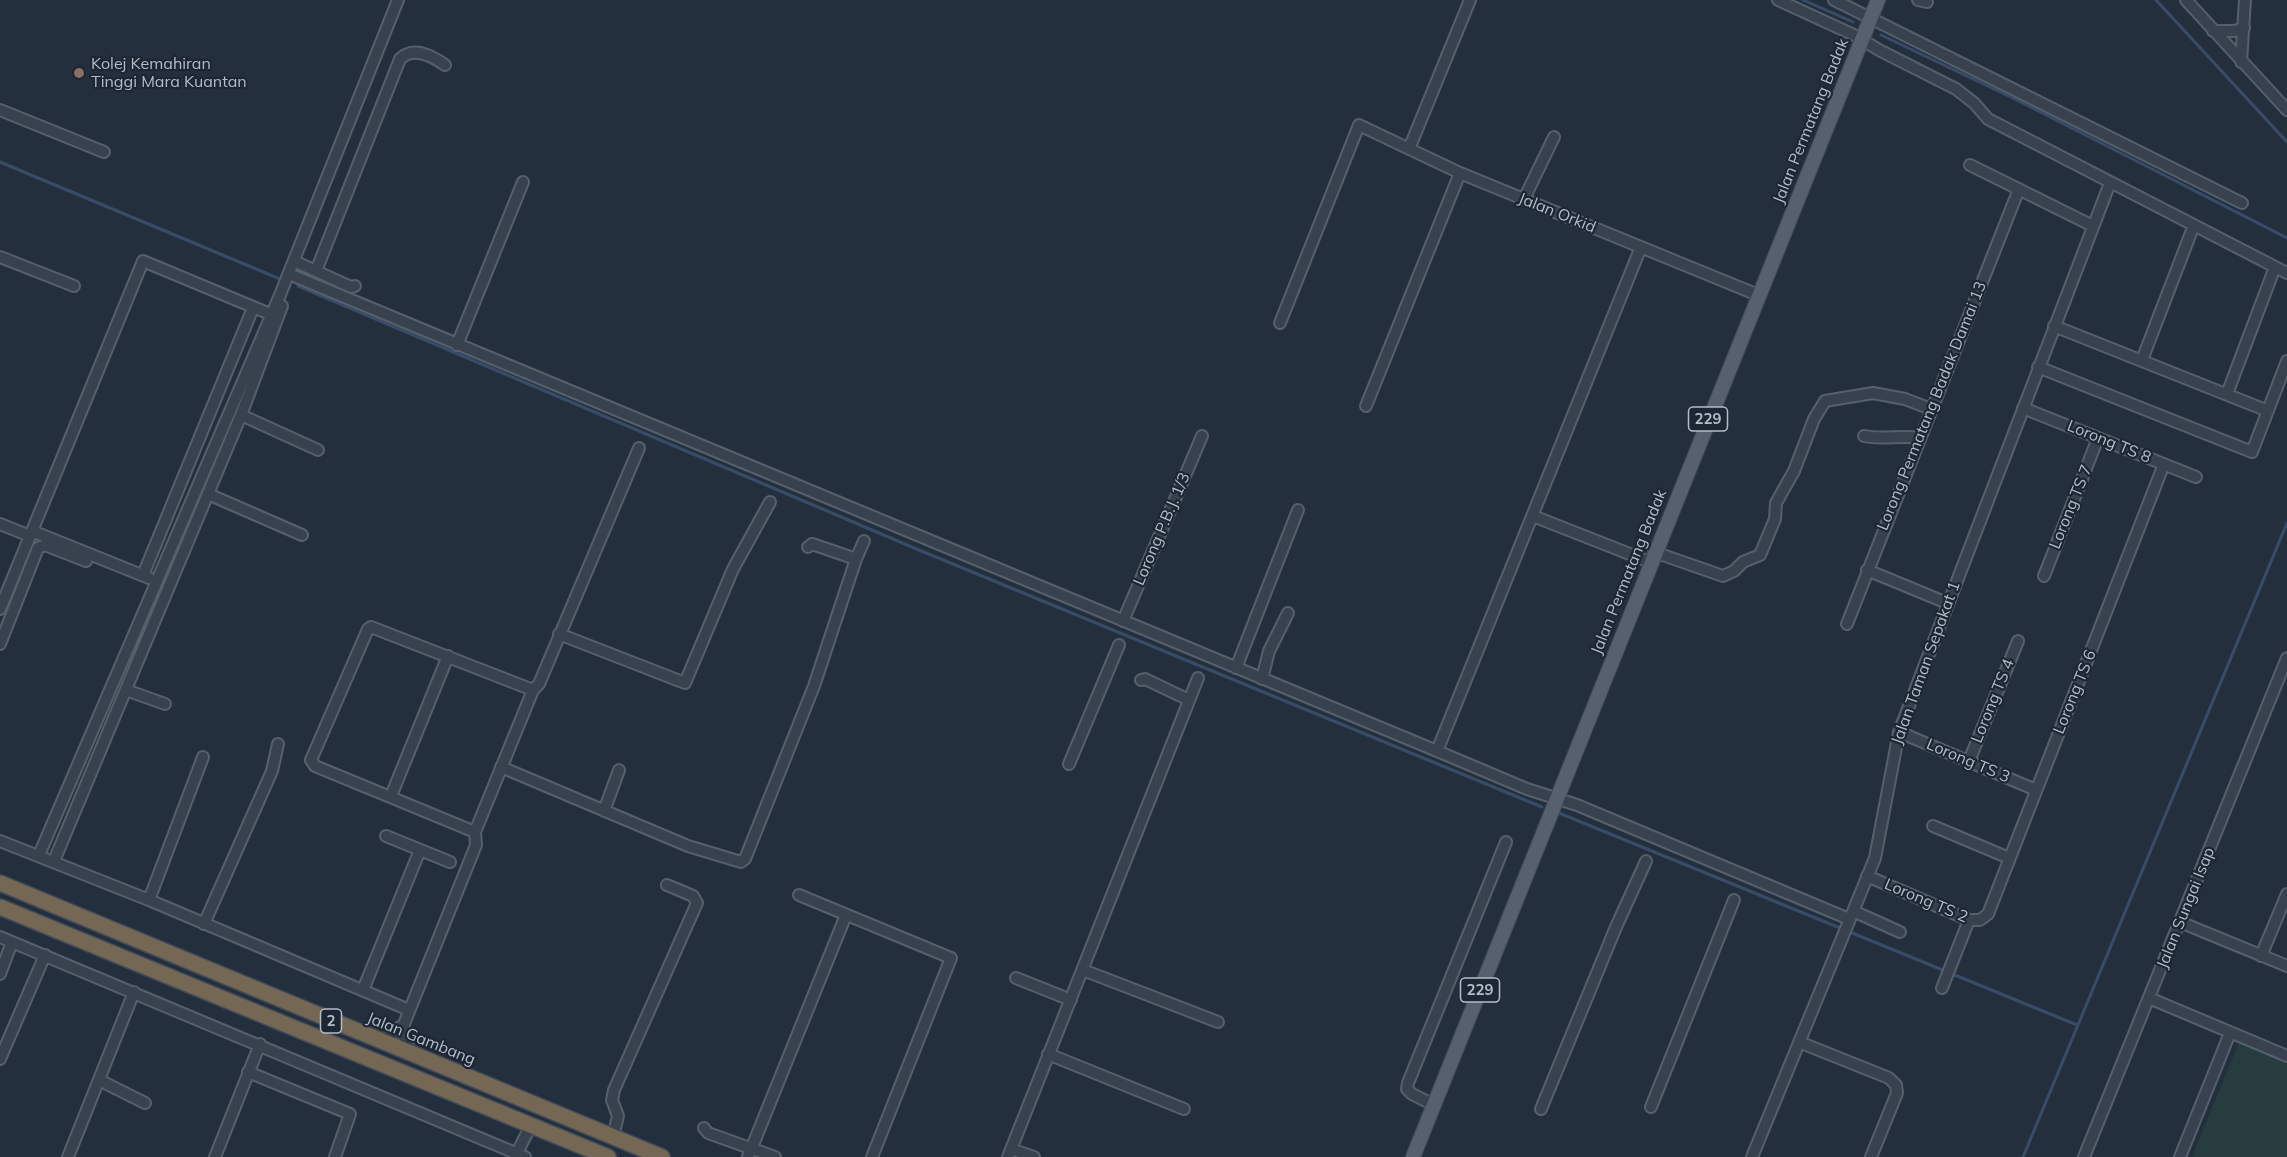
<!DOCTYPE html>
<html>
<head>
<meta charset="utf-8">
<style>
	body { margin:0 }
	canvas { display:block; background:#242f3e }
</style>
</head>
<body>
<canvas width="2287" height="1157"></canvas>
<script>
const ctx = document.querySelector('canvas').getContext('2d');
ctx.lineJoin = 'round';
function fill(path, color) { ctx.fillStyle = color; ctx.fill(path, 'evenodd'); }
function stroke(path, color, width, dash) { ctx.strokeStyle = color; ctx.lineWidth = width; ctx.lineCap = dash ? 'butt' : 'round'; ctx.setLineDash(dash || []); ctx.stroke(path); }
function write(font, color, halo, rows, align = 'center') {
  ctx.font = font + ' Mulish,sans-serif'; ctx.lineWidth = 4.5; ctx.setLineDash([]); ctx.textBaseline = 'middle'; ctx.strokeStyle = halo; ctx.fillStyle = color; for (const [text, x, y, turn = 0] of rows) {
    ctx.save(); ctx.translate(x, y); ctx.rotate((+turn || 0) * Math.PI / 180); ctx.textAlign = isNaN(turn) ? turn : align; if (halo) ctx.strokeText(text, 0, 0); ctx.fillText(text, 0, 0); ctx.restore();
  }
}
fill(new Path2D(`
	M2240,1040L2287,1060V1157H2192Z`), '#263c3f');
stroke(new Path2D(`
	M1803,0L1853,22
	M2156,0L2287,142
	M1881,35L2015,99L2287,238
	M0,162L280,279
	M298,286L919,550L1542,807
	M1559,813L2077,1025
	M2023,1157L2287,523`), '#394c67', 3);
const minor = new Path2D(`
	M1778,0L1854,35L1879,50L1956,89L1974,103L1988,119L2287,273
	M1834,0L2242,203
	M1918,0L1927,2
	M2186,0L2287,110
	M2213,31H2235L2244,28
	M2241,62L2245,0
	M0,110L104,152
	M1409,149L1470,0
	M1970,165L2093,226
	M1524,199L1554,137
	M0,257L74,286
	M294,261L351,287L355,286
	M316,271L400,59C413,46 431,55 445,65
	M289,274L1437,751L1527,789L1577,805L1849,919
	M1280,323L1359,125L1460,173L1758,295
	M2054,326L2268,411
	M457,345L523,182
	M2142,360L2194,225
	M2038,367L2252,452L2287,361
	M2227,394L2275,267
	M1366,406L1460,173
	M2023,408L2196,477
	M241,415L318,450
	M1864,436C1883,440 1900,435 1920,438
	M208,494L302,535
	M1533,516L1650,562
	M0,524L30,536
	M32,531L149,578
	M808,547L812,544L856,559
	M1654,552L1723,576L1734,571L1743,562L1760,555L1775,519L1776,503L1794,471L1814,419L1825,401L1873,393L1905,399L1931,409
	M1867,570L1947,603
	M143,575L253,308
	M2044,576L2098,438
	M0,609L143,261L270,314
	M1123,621L1202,436
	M1847,624L2019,189
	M559,634L685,683L733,569L770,502
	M0,644L38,548L45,545L86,561
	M1236,668L1298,510
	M1262,679L1269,651L1288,613
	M1141,680L1145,679L1189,700
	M126,690L165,704
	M1899,732L2036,790
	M1437,751L1641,247
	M1969,761L2018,641
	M1069,764L1119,645
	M501,767L688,846L741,862L745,859L814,686L856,559L864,541
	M391,796L448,656
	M604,811L619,770
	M1933,826L2009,858
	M475,832L315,766L311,760L368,629L371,627L533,690
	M386,836L450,862
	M0,841L149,900L409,1010
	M39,855L280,295L398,0
	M54,861L241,415L282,306
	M1867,876L1969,920H1980L1988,914L2164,464
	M799,895L951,958L872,1157
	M149,900L203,757
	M1853,911L1900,932
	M2180,922L2287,966
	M204,924L272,771L278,744
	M0,937L525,1157
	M2261,956L2287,894
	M1083,970L1218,1022
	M0,974L12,942
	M1016,978L1071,1000
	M1942,988L1969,920
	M363,990L420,850
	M2149,998L2287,1056
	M377,1040L387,1038L404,1024
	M1799,1042L1889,1078L1896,1085L1897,1093L1871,1157
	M411,1054L404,1036V1024L476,845L475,832L533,690L539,684L639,448
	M1048,1054L1184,1109
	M0,1059L45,955
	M248,1072L350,1114L335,1157
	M99,1080L145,1103
	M1434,1105L1412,1094L1407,1089L1408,1083L1506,842
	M1651,1107L1734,900
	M1541,1109L1616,927L1646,861
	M704,1128L708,1133L775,1157
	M613,1137L618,1116L612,1100L614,1090L697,903L693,896L667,885
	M1011,1149L1034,1157
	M68,1157L134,992
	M215,1157L260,1044
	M515,1157L531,1125
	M748,1157L846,915
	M1008,1157L1198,678
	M1752,1157L1875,858L1899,732L2110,183
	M2084,1157L2287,658
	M2180,1157L2230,1033`);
const major = new Path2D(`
	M1413,1157L1878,0`);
const highway = new Path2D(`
	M0,883L662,1157
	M0,907L608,1157`);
stroke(minor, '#565f6c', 14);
stroke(major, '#414a57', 16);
stroke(highway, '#434c59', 18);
stroke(minor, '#38414e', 10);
stroke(major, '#56606e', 14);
stroke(highway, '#746855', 15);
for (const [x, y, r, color] of [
	[79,73,6,"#8d6e63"]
]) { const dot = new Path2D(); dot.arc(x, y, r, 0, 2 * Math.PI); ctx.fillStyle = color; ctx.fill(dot); stroke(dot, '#1d2633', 2); }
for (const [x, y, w] of [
	[1708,419,39],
	[1480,990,39],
	[331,1021,21]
]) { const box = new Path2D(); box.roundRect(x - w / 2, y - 12, w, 24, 4.5); ctx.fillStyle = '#1d2633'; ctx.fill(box); stroke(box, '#b4bcc9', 1.5); }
write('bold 15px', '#b4bcc9', null, [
	["229",1708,419],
	["229",1480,990],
	["2",331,1021]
]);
write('16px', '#b4bcc9', '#1d2633', [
	["Kolej Kemahiran",91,64],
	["Tinggi Mara Kuantan",91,82]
], 'left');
write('16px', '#b4bcc9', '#1d2633', [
	["Jalan Permatang Badak",1811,121,-68],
	["Jalan Orkid",1557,213,22],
	["Lorong Permatang Badak Damai 13",1932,406,-68],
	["Lorong TS 8",2109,442,22],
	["Lorong TS 7",2071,507,-68],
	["Lorong P.B.J. 1/3",1162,529,-67],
	["Jalan Permatang Badak",1629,572,-68],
	["Jalan Taman Sepakat 1",1926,663,-70],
	["Lorong TS 6",2075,692,-68],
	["Lorong TS 4",1993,701,-68],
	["Lorong TS 3",1968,761,23],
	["Lorong TS 2",1926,901,23],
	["Jalan Sungai Isap",2186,908,-68],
	["Jalan Gambang",421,1039,22]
]);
</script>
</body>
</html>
